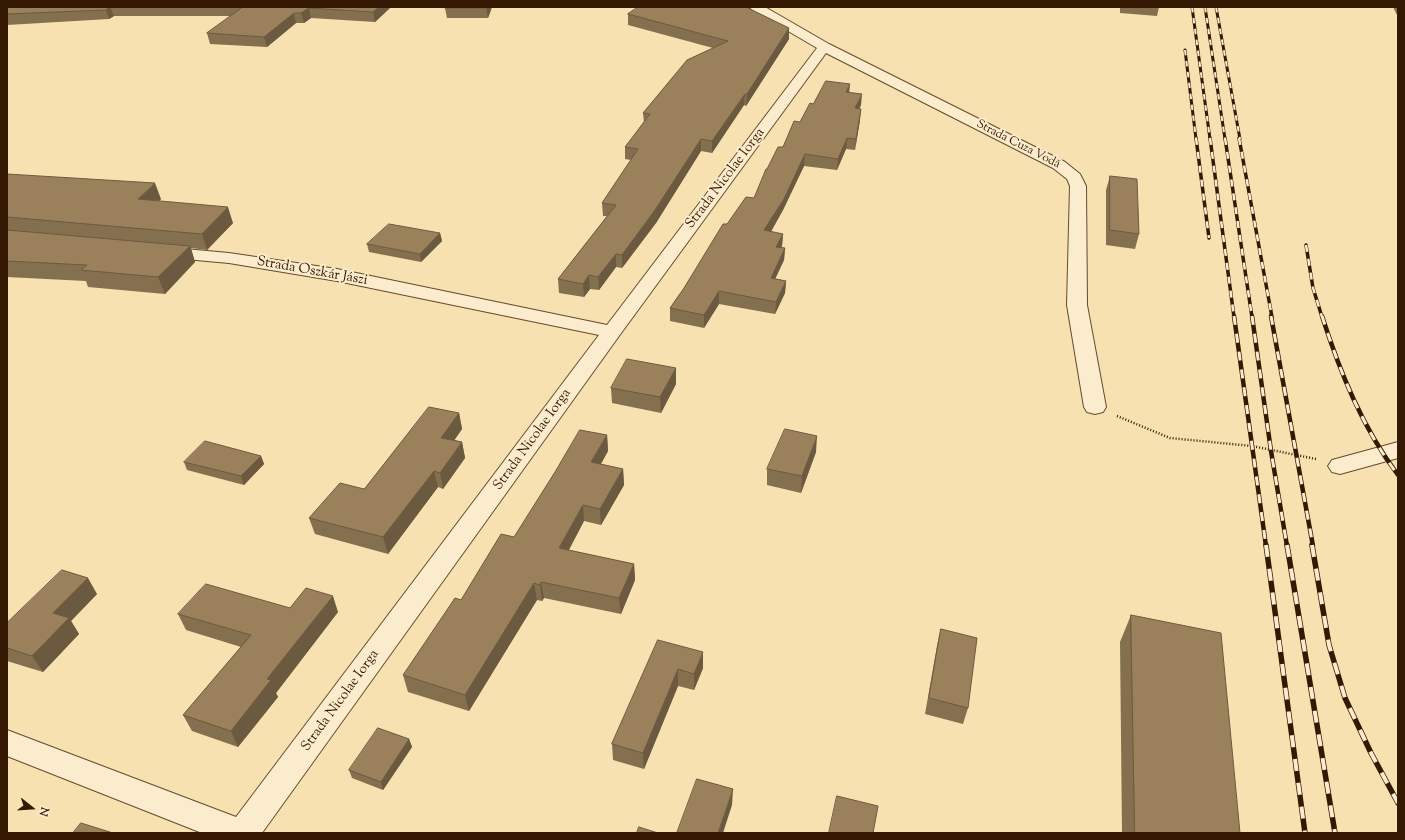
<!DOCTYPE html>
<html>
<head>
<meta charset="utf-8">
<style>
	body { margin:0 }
	#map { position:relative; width:1405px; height:840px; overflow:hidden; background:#f7e1b0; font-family:"Sorts Mill Goudy",serif }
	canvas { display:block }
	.frame { position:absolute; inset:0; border:8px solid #351801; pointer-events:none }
	.north { position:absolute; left:12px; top:788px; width:40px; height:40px; -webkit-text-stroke:3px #faeccc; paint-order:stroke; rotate:107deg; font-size:11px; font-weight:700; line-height:16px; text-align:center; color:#351801 }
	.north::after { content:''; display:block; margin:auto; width:14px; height:18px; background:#351801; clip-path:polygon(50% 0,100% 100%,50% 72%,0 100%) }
</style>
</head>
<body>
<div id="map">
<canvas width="1405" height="840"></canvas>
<div class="frame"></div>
<div class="north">N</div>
</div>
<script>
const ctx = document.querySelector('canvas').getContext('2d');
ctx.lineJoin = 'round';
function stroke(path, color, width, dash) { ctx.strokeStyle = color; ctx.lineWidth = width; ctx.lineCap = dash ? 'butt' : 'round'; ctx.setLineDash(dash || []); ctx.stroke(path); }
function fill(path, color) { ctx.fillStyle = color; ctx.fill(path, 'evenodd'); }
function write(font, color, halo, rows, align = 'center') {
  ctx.font = font + ' "Sorts Mill Goudy",serif'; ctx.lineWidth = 4; ctx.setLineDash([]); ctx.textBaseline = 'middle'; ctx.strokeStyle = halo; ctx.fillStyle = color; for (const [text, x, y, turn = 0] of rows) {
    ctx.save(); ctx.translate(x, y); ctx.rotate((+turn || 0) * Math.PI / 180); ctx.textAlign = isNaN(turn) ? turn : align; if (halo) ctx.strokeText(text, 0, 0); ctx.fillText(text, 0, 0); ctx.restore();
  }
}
const minor = new Path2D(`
	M750,7H765L829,44L1065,162L1080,174L1086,186L1087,305L1106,407L1103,412L1095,414L1087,412L1084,407L1067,305L1070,186L1067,179L1053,168L826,53L619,336L262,833H202L7,756V730L236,817L599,335L337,281L229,263L163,257L157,256L154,252L157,248L163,247L229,253L337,269L607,325L817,48L752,10Z
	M1398,442V458L1340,474L1332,472L1328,466L1332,460Z`);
stroke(minor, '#664a2d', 2);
stroke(new Path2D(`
	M1117,416L1170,438L1252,446L1316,459`), '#351801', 2.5, [1, 2]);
fill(minor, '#faeccc');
const railFar3 = new Path2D(`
	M1192,7L1210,139
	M1205,7L1225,139
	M1216,7L1240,139
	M1185,50L1196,139`);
const railFar2 = new Path2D(`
	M1196,138L1209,238
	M1210,138L1234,317
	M1225,138L1252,317
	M1239,138L1272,317
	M1306,245L1313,288L1322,317`);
const railFar1 = new Path2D(`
	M1234,316L1266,546
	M1252,316L1271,451L1287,546
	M1271,316L1313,546
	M1322,316C1340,372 1362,427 1398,475`);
const rail = new Path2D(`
	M1266,545L1305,833
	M1287,545L1335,833
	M1312,545L1329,645L1345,698L1371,753L1398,803`);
stroke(railFar3, '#351801', 3);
stroke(railFar2, '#351801', 3.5);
stroke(railFar1, '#351801', 4.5);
stroke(rail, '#351801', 5.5);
stroke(railFar3, '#faeccc', 2, [5.5]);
stroke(railFar2, '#faeccc', 2.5, [7]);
stroke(railFar1, '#faeccc', 3, [9]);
stroke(rail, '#faeccc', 4, [12]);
fill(new Path2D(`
	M7,7H391L375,22L311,18L304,23H296L267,47L210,44L207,33L231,16H114L109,19L7,25Z
	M446,7H492L488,18H447L445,8Z
	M1120,7H1159L1157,16L1120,13Z
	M1393,7H1398V17Z
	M628,14L789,28V39L746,106L744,105L712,153L701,151L656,223L622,268L616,267L599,290L590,289L584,297L559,293L558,279L607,216H603L602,203L631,160L625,159V147L644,123L643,113L713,48L628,25Z
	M849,93L861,105L859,109L860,120L855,150L846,149L837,170L804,166L783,210L771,232L783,234L782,246L781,247L785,248L784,260L775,279L786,281L785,293L775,314L719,304L704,328L670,321V308L684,288L727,224L754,198L767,169L800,122Z
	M7,174L161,199L159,201L233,223L207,250L191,248L195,262L165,294L88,287L86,281L7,277Z
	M1110,176L1139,234L1135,249L1106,245V190Z
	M440,233L442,241L421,262L369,252L367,244Z
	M676,368V384L661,413L612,403L611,388Z
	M459,413L462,429L454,440L462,442L465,458L443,489L438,487L388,554L315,534L309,518L364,489Z
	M607,435L608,451L601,464L623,469L624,485L601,525L584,521L569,550L634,564L635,580L621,614L544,598L542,601L537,600L469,711L408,692L403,675L461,600Z
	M816,452L801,493L767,485V469Z
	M261,456L264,464L244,485L187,470L184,462Z
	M97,594L71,621L79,634L43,672L7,661V623Z
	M290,608L338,612L276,693L278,697L238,747L192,731L183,715L241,647L186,630L178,614Z
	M1131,615L1240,833H1122L1120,642Z
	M941,629L968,708L963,724L925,714L937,646Z
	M658,640L703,668L694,690L678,686L644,769L613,760L612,744Z
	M409,739L412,747L383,790L352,778L349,770Z`), '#846f4f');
fill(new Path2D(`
	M109,7H110L114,16L109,19L106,10Z
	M379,7H391L375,22L373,12Z
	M487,7H492L488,18L486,8Z
	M309,8L311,18L304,23L301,13Z
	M294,13L296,23L267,47L264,37Z
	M789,28V39L746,106L747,94Z
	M850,84L849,95L846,92Z
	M745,94L744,105L712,153V141Z
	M862,94L861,105L854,119L855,108Z
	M861,109L860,120L855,150L856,139Z
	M847,138L846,149L837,170L838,159Z
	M701,139V151L656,223L622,268V255Z
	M805,154L804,166L783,210L764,243V230Z
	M155,183L161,199L144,214L138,199Z
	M228,207L233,223L207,250L202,234Z
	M440,233L442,241L421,262L420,254Z
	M783,234L782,246L775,259L776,247Z
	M190,246L195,262L165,294L158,277Z
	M785,248L784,260L770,290L771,278Z
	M616,254V267L599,290L598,277Z
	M589,275L590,289L584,297L583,284Z
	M786,281L785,293L775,314L776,302Z
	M719,291V304L704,328V315Z
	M676,368V384L661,413L660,397Z
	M459,413L462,429L445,454L441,438Z
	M607,435L608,451L593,478L591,462Z
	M817,436L816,452L801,493L802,476Z
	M462,442L465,458L443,489L440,473Z
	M261,456L264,464L244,485L241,476Z
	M623,469L624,485L601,525L600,509Z
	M434,471L438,487L388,554L383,537Z
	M583,505L584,521L561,564L559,548Z
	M634,564L635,580L621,614L619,598Z
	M88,578L97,594L71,621L79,634L43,672L32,656L53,613Z
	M541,582L544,598L542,601L540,585Z
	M534,583L537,600L469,711L465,695Z
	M333,596L338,612L276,693L278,697L238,747L231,731L267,679Z
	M703,652V668L694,690V674Z
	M678,669V686L644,769L643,753Z
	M409,739L412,747L383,790L381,782Z
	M733,789L732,805L723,833H718Z`), '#6c5a40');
const building = new Path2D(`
	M7,7H109L106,10L7,14Z
	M243,7H379L373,12L309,8L301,13H294L264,37L207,33Z
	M446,7H487L486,8H445Z
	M638,7H746L789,28L747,94H745L712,141L701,139L655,210L622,255L616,254L598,277L589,275L583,284L558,279L616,205L602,203L638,149L625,147L650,114L643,113L687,60L728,41L628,14Z
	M826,81L850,84L846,92L862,94L855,108L861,109L856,139L847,138L838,159L805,154L784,199L764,230L783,234L776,247L785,248L771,278L786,281L776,302L719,291L704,315L670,308L684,288L723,224H727L746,197L754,198L766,169H767L778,147H783L794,121L800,122L810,103L813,104Z
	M7,174L155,183L138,199L228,207L202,234L7,217Z
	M1110,176L1137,179L1139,234L1110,230Z
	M389,224L440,233L420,254L367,244Z
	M7,230L190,246L158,277L81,270L87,265L7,261Z
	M627,359L676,368L660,397L611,388Z
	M429,407L459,413L441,438L462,442L440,473L434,471L383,537L309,518L340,483L364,489Z
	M785,429L817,436L802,476L767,469Z
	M580,430L607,435L591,462L623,469L600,509L583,505L559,548L634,564L619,598L541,582L540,585L534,583L465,695L403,675L455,598L461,600L501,534L514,537L555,472Z
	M205,441L261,456L241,476L184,462Z
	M62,570L88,578L53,613L69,618L32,656L7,648V623Z
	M206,584L290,608L306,588L333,596L267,679L271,680L231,731L183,715L251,635L178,614Z
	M1131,615L1221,633L1240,833H1135Z
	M941,629L977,638L968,708L929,698Z
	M658,640L703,652L694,674L678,669L643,753L612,744Z
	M378,728L409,739L381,782L349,770Z
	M697,779L733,789L718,833H677Z
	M837,796L878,806L873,833H829Z
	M81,823L113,833H73Z
	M639,827L658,833H637Z`);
fill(building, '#9a815c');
stroke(building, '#6c5a40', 1);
write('12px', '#351801', '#faeccc', [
	["Strada Cuza Vodă",1018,145,27]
]);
write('14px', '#351801', '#faeccc', [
	["Strada Nicolae Iorga",726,179,-53],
	["Strada Oszkár Jászi",312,272,10],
	["Strada Nicolae Iorga",533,440,-54],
	["Strada Nicolae Iorga",341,701,-54]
]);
</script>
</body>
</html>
